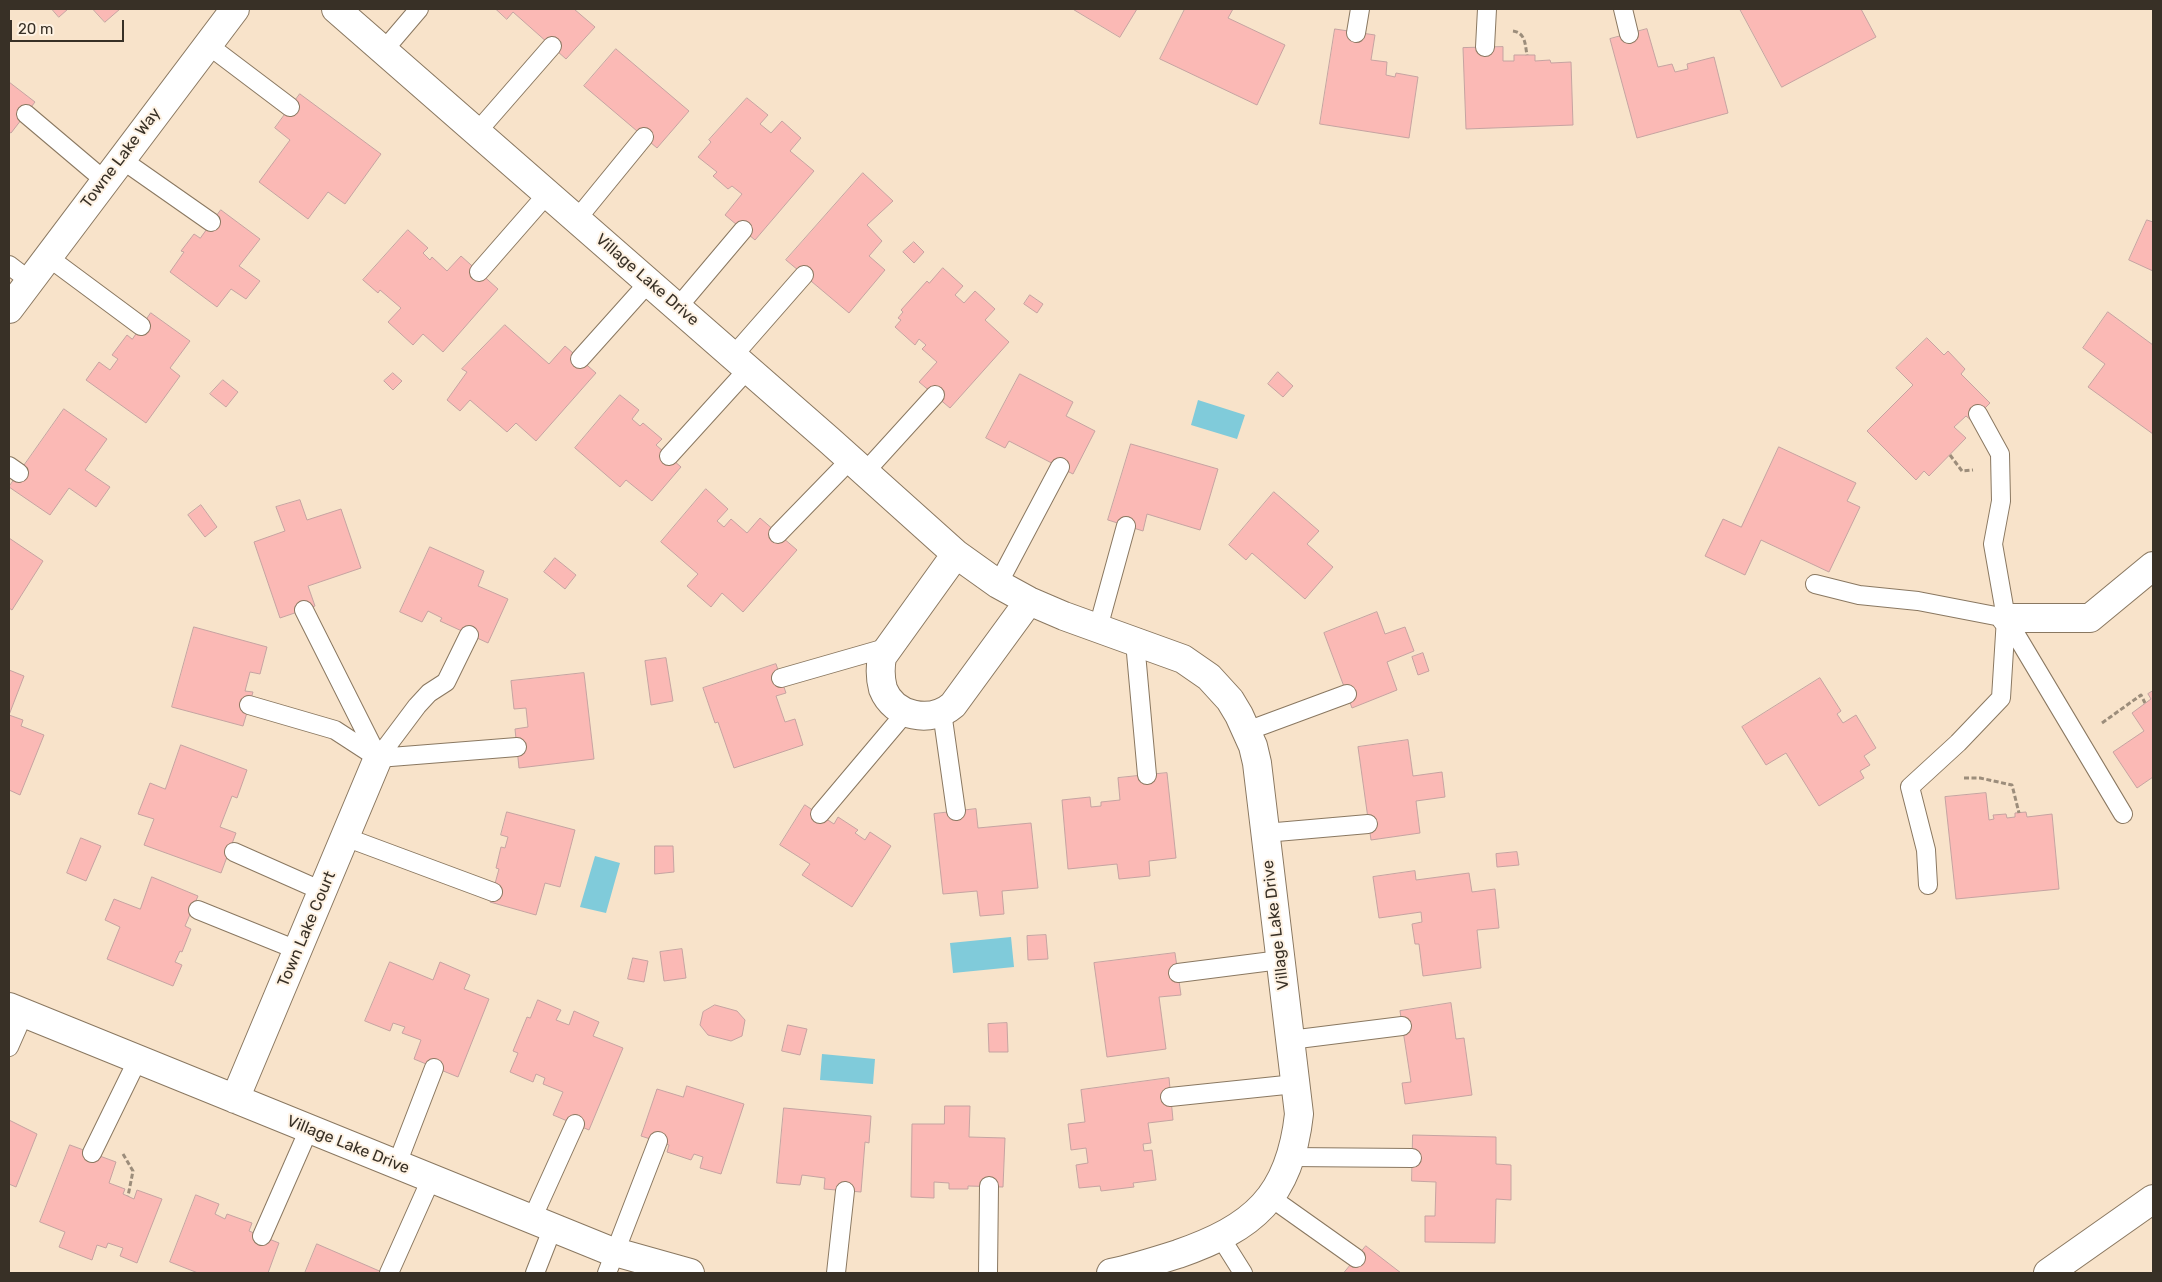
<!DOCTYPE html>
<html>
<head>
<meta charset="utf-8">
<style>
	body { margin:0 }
	#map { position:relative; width:2162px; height:1282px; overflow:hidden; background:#f8e3ca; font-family:Rubik,sans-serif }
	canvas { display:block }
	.frame { position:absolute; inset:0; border:10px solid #383026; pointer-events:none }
	.scale { position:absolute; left:10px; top:20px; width:114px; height:22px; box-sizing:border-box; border:2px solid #383026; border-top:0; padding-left:6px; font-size:15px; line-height:18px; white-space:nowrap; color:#383026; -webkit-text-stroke:4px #fef2e3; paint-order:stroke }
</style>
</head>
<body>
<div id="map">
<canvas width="2162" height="1282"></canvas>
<div class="frame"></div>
<div class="scale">20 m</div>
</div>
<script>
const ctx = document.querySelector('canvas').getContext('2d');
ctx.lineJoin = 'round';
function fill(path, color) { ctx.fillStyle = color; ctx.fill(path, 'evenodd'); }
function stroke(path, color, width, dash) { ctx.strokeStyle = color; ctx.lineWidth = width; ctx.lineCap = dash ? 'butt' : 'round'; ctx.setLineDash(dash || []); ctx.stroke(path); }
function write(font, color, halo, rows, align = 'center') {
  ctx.font = font + ' Rubik,sans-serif'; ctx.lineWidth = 4; ctx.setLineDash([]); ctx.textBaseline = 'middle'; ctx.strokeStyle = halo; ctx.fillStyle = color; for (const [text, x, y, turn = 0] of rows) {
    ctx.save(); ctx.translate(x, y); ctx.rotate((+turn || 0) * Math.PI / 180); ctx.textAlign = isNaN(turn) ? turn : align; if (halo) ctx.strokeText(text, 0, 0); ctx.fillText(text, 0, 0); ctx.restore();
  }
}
fill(new Path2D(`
	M1198,400L1245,415L1237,439L1191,425Z
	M595,856L620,863L606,913L580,907Z
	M1011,937L1014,967L953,973L950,943Z
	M822,1054L875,1059L873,1084L820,1080Z`), '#80cbda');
const building = new Path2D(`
	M52,9H68L59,17Z
	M93,9H120L105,22Z
	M496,9H574L595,27L566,59L513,12L507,19Z
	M1073,9H1137L1120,37Z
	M1185,9H1233L1228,18L1285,45L1257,105L1160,59Z
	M1740,9H1861L1876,37L1782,87Z
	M1335,29L1375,35L1371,60L1387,62L1386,75L1395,77L1396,73L1418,77L1409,138L1320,124Z
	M1647,29L1658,67L1672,64L1675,72L1688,69L1687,64L1714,57L1728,113L1637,138L1610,39Z
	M1503,47V61H1514V55H1535V61L1550,60L1551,63L1571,62L1573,125L1466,129L1463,48Z
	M616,49L689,111L657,148L584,86Z
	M9,82L35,102L11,133L9,132Z
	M300,94L381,154L345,204L328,192L308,219L259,182L290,140L275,128Z
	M747,98L768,115L760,124L771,133L782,121L801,138L790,151L814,171L755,240L725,215L742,194L732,186L728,189L713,176L717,172L698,157L711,142L709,140Z
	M863,173L893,201L867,225L882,241L869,256L885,270L849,313L786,260Z
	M221,210L260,239L239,266L260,281L246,299L231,289L217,307L170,272L184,252L181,251L194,234L200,238Z
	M2147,220L2153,222V271L2129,260Z
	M408,230L428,248L423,253L430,260L432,257L447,271L461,256L498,289L443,352L423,334L413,345L388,322L401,308L380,290L378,293L363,280Z
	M914,242L924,252L914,263L903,252Z
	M943,268L963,286L955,295L964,303L975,291L995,309L985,320L1009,342L950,408L919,382L937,362L922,349L926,345L919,339L915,345L895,327L901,320L898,318L903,312L901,310L927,281L929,283Z
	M1030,295L1043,304L1037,313L1024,304Z
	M2108,312L2153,345V434L2088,387L2105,364L2083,348Z
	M151,313L190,341L170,368L180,376L146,423L86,380L99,362L110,370L118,359L112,355L127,335L132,339Z
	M505,325L549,364L565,346L596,373L536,441L516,423L507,432L470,400L460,411L447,400L467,372L462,369Z
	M1927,338L1944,355L1948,351L1965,369L1961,374L1990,403L1972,421L1966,416L1954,427L1966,438L1929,476L1924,471L1916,480L1867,431L1913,385L1896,368Z
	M1278,372L1293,386L1283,397L1268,384Z
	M393,373L402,381L393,390L384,381Z
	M1020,374L1073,402L1066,416L1095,431L1073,474L1009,441L1005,448L986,438Z
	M223,380L238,392L226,407L210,394Z
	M620,395L639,410L632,419L640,426L643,423L662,439L656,445L681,467L652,501L626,480L620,487L575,448Z
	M64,409L107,439L85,470L110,487L96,507L69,488L50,515L9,487Z
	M1131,444L1218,469L1200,530L1147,514L1143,531L1108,520Z
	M1779,447L1856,483L1847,501L1860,507L1829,572L1761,540L1745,575L1705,556L1723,519L1741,527Z
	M706,489L728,509L717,521L724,527L731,519L747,533L760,518L797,550L743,612L722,593L711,607L687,586L698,574L661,542Z
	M1274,492L1319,531L1307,544L1333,567L1305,599L1252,553L1246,560L1229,545Z
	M300,500L307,520L341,509L361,568L308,586L315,606L280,618L254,542L285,531L276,507Z
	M201,505L217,527L205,537L188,515Z
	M9,538L43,561L12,610L9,608Z
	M430,547L484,571L478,586L508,599L488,643L440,621L442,618L428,611L422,622L400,612Z
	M555,558L576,575L565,589L544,572Z
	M1377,612L1385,634L1405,627L1414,651L1387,662L1397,690L1352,708L1324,633Z
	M194,627L267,647L260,674L250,672L245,691L253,692L243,726L172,707Z
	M1423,653L1429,671L1418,675L1412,657Z
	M666,658L673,701L651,705L645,661Z
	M776,664L786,693L776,696L785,722L795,719L803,745L734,768L718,722L715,723L703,688Z
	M9,670L24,676L9,715L23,720L21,726L44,735L20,795L9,790Z
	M584,673L594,759L519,768L515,729L528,727L526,708L514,709L511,681Z
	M1820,678L1841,711L1837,714L1843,723L1856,715L1876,748L1864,756L1870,765L1860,771L1864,778L1819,806L1786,753L1766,765L1742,727Z
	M2153,691V777L2137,788L2113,752L2144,731L2132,713L2151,699L2148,694Z
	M1408,740L1413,776L1442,772L1445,797L1416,801L1420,833L1371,840L1358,747Z
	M181,745L247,770L237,798L232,796L220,827L236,833L221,873L144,845L154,819L138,814L150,783L165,789Z
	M1167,773L1176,858L1149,861L1150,876L1119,879L1117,864L1068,869L1062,800L1090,797L1091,807L1101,806V802L1120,800L1118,778Z
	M1986,793L1989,820L1994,819L1993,815L2006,814L2007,818L2015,817V813L2026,812L2027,817L2052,814L2059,889L1956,899L1945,797Z
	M805,805L834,824L838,817L858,830L855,833L865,840L870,832L891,846L852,907L802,875L810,864L780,845Z
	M976,809L978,828L1031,823L1038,888L1002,891L1004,914L980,916L977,891L943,894L934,814Z
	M507,812L575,830L560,887L545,883L536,915L490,902L499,869L496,868L501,847L505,848L508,837L501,835Z
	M81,838L101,846L86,881L67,873Z
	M655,846H673L674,872L655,874Z
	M1517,852L1519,865L1497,867L1496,854Z
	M1415,871L1416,880L1469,873L1472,892L1495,889L1499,928L1477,930L1481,968L1423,976L1419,944H1415L1412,924L1422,922L1421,912L1379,918L1373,877Z
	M152,877L198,896L185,926L191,929L182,952L180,951L175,962L182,965L173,986L107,959L120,927L105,920L114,899L140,909Z
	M1046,935L1048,959L1028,960L1027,936Z
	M682,949L686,978L664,981L660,952Z
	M1175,953L1181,995L1159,997L1166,1049L1107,1057L1094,963Z
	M633,958L648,961L644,982L628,979Z
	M390,962L433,980L440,962L470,975L464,989L489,999L458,1077L414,1059L421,1040L402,1033L405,1027L393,1023L390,1031L365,1021Z
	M538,1000L561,1010L556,1020L569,1025L574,1011L599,1022L593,1036L623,1048L589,1130L553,1115L563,1092L543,1084L545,1078L536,1074L533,1082L510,1072L518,1053L513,1051L527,1017L530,1018Z
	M1451,1003L1456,1039L1464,1038L1472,1095L1405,1104L1402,1083L1411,1082L1400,1011Z
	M715,1005L737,1011L745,1020L742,1036L731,1041L708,1035L700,1025L703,1012Z
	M1007,1023L1008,1052H989L988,1024Z
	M788,1025L807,1029L800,1055L782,1051Z
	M1169,1078L1173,1120L1148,1123L1151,1143L1143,1144L1144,1151L1152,1150L1156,1180L1133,1183L1134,1187L1101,1191L1100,1186L1079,1188L1076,1165L1088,1163L1086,1148L1071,1150L1068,1124L1085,1122L1081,1090Z
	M687,1086L744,1104L721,1174L700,1168L703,1157L694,1154L691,1160L667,1152L669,1145L641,1136L657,1089L683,1097Z
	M945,1106H970L969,1137L1005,1138L1003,1187L968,1186V1189H949V1183L934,1182V1198L911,1197L912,1124H944Z
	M784,1108L871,1116L869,1143L865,1142L861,1192L824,1189L825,1178L802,1175L800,1185L777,1183Z
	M9,1120L37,1134L16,1187L9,1184Z
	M1413,1135L1496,1137V1164L1511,1165V1200L1496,1199L1495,1243L1425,1242V1216H1435L1436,1182L1412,1181Z
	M70,1145L116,1162L109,1183L125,1189L123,1194L134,1199L137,1190L162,1199L137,1263L120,1256L123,1248L108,1243L106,1248L97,1245L92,1260L59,1247L65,1232L40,1222Z
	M196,1195L219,1204L215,1214L225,1219L227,1214L252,1223L249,1231L279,1243L268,1273H198L170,1262Z
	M317,1244L384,1273H305Z
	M1366,1246L1401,1273H1344Z`);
fill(building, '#fbb9b5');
stroke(building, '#c5a3a1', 1);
const lane = new Path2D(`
	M1623,9L1629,34
	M1356,33L1360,9
	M208,45L290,107
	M1485,47L1487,9
	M384,50L419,9
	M26,114L104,180
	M477,132L552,46
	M121,159L211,222
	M577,219L644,137
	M48,257L141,326
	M9,265L30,281
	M479,272L548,193
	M678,307L743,230
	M733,356L804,275
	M580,359L649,282
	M669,456L748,369
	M9,466L19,473
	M865,472L935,395
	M778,534L851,459
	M998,584L1060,467
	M1815,584L1859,595L1918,601L2006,618L2123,814
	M304,610L378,757
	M1098,628L1126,526
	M1135,642L1147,775
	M781,678L889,647
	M249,705L335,730L378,758L517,747
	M942,712L956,811
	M1247,731L1347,694
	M378,758L417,706L429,693L446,682L469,635
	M820,814L906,712
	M1265,833L1368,824
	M345,837L493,892
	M234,852L322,891
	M1928,885L1926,850L1910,787L1958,743L2001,698L2006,618L1993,544L2001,501L2000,454L1978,414
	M198,910L297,950
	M1178,973L1280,960
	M1290,1040L1402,1026
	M9,1047L24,1013
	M1170,1097L1295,1084
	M92,1153L138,1059
	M1290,1157L1412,1158
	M397,1164L434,1068
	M1270,1197L1356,1258
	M532,1219L575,1124
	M262,1236L309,1129
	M1221,1238L1243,1273
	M389,1273L431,1179
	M535,1273L553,1227
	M607,1273L658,1141
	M836,1273L845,1191
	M988,1273L989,1186`);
const street = new Path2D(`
	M336,9L829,440L956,554L998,584L1029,601L1064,616L1183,659L1209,677L1230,700L1239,715L1253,746L1257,763L1299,1114C1290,1197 1253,1228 1178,1254C1156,1261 1134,1268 1111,1273
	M9,309L235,9
	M956,554L882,657C880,668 880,678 883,689C894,717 931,724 953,705L1029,601
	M2006,618H2090L2153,566
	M9,1007L608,1250L690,1273
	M235,1099L378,758`);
const secondary = new Path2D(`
	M2048,1273L2153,1199`);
stroke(lane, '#8a7861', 20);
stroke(street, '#8a7861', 30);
stroke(secondary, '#8a7861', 30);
stroke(new Path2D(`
	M1513,31C1526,33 1525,45 1527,55
	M1950,455L1962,471L1973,470
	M2102,723L2141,695L2145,703
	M1964,778H1980L2012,785L2019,813
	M123,1154L133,1171L128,1196`), '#9c8d7b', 3, [5, 2.5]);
stroke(lane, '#fff', 18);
stroke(street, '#fff', 28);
stroke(secondary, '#fff', 28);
write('16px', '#383026', '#fef2e3', [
	["Towne Lake Way",121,158,-53],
	["Village Lake Drive",647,280,41],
	["Village Lake Drive",1276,925,-97],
	["Town Lake Court",307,929,-67],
	["Village Lake Drive",348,1145,22]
]);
</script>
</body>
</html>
